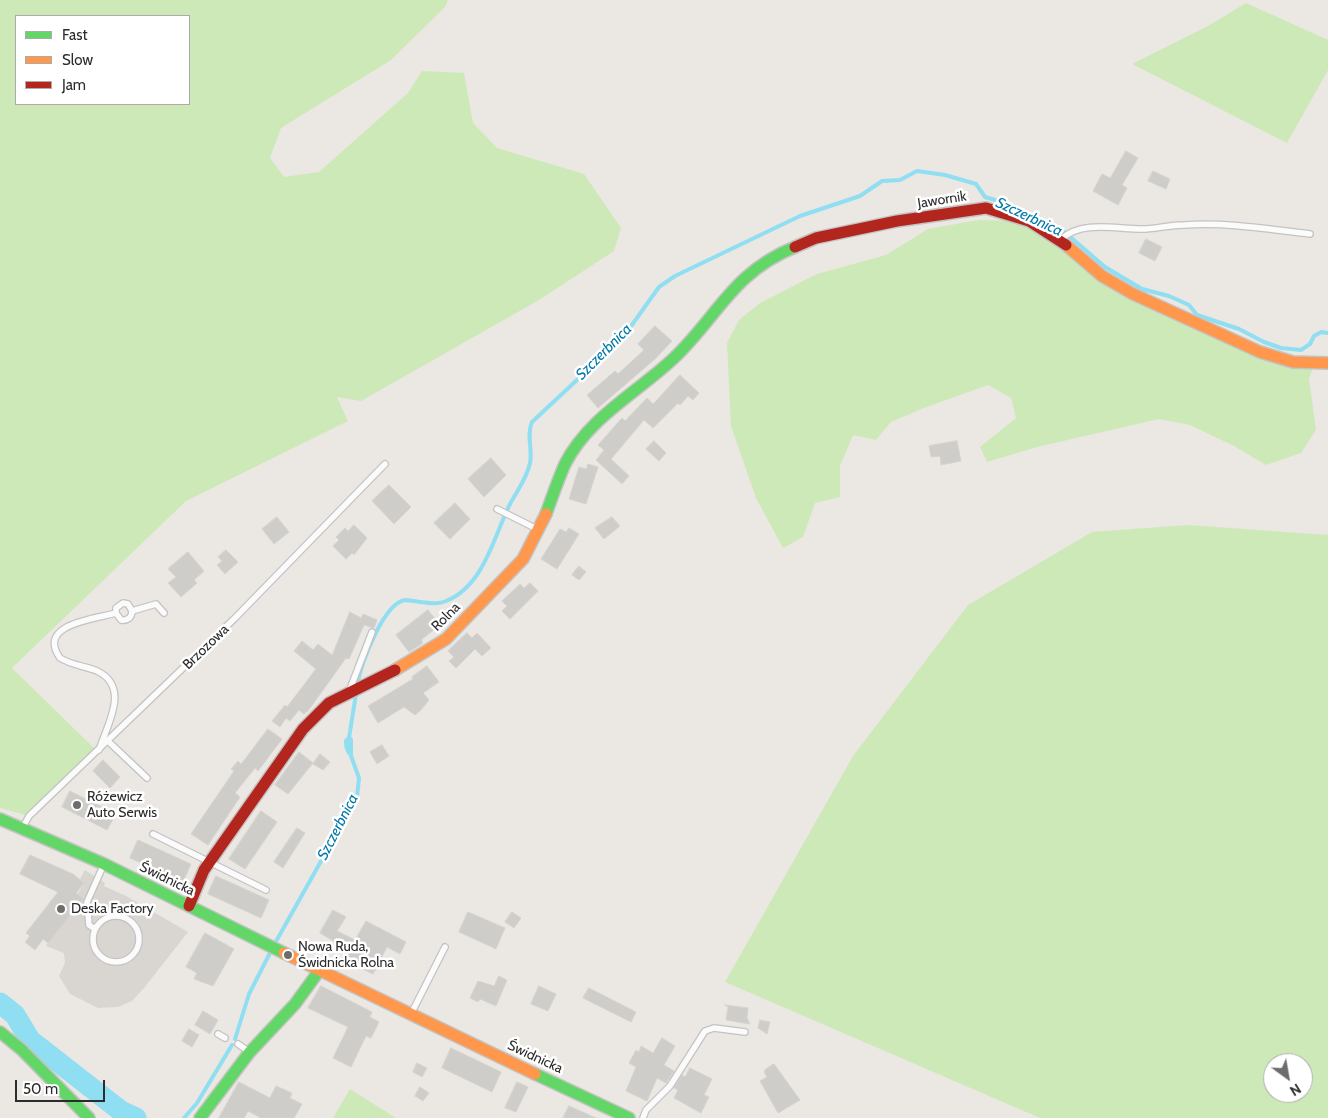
<!DOCTYPE html>
<html>
<head>
<meta charset="utf-8">
<style>
	body { margin:0 }
	#map { position:relative; width:1328px; height:1118px; overflow:hidden; background:#ebe7e2; font-family:Cabin,sans-serif }
	canvas { display:block }
	.legend { position:absolute; left:15px; top:15px; width:175px; height:90px; box-sizing:border-box; background:#fff; border:1px solid #ababab; margin:0; padding:6px 9px; list-style:none; font-size:15px; color:#2c2c2c }
	.legend li { display:flex; align-items:center; gap:10px; height:25px }
	.legend b { width:25px; border:1px solid #ababab }
	.north { position:absolute; left:1263px; top:1053px; width:50px; height:50px; box-sizing:border-box; background:#fff; border:1px solid #ababab; border-radius:50%; rotate:148deg; font-size:14px; font-weight:700; line-height:20px; text-align:center; color:#2c2c2c }
	.north::after { content:''; display:block; margin:auto; width:18px; height:22px; background:#6f6d6c; clip-path:polygon(50% 0,100% 100%,50% 72%,0 100%) }
	.scale { position:absolute; left:15px; top:1080px; width:90px; height:22px; box-sizing:border-box; border:2px solid #2c2c2c; border-top:0; padding-left:6px; font-size:15px; line-height:18px; white-space:nowrap; color:#2c2c2c; -webkit-text-stroke:4px #fff; paint-order:stroke }
</style>
</head>
<body>
<div id="map">
<canvas width="1328" height="1118"></canvas>
<ul class="legend">
<li><b style="height:6px;background:#63d668"></b>Fast</li>
<li><b style="height:6px;background:#ff974d"></b>Slow</li>
<li><b style="height:6px;background:#b3261e"></b>Jam</li>
</ul>
<div class="north">N</div>
<div class="scale">50 m</div>
</div>
<script>
const ctx = document.querySelector('canvas').getContext('2d');
ctx.lineJoin = 'round';
function fill(path, color) { ctx.fillStyle = color; ctx.fill(path, 'evenodd'); }
function stroke(path, color, width, dash) { ctx.strokeStyle = color; ctx.lineWidth = width; ctx.lineCap = dash ? 'butt' : 'round'; ctx.setLineDash(dash || []); ctx.stroke(path); }
function write(font, color, halo, rows, align = 'center') {
  ctx.font = font + ' Cabin,sans-serif'; ctx.lineWidth = 5; ctx.setLineDash([]); ctx.textBaseline = 'middle'; ctx.strokeStyle = halo; ctx.fillStyle = color; for (const [text, x, y, turn = 0] of rows) {
    ctx.save(); ctx.translate(x, y); ctx.rotate((+turn || 0) * Math.PI / 180); ctx.textAlign = isNaN(turn) ? turn : align; if (halo) ctx.strokeText(text, 0, 0); ctx.fillText(text, 0, 0); ctx.restore();
  }
}
fill(new Path2D(`
	M0,0H448L445,7L391,60L281,128L270,158L284,177L319,172L408,93L422,71L464,73L473,123L497,148L584,174L621,228L614,251L539,300L361,401L337,397L348,421L186,501L12,668L98,752L29,816L0,808ZM16,16H189V104H16Z
	M1246,3L1328,40V70L1287,143L1132,64L1208,26Z
	M978,220L1029,221L1097,271L1188,320L1314,364L1309,379L1316,430L1301,453L1266,465L1234,446L1190,425L1159,419L1037,447L987,462L980,447L1016,418L1011,398L988,385L924,408L891,422L876,440L853,435L840,466V497L815,503L803,537L783,548L756,498L731,426L727,343L739,320L760,303L817,274L886,255L928,229Z
	M1188,525L1328,535V1118H1040L725,982L853,756L968,605L1092,532ZM1273,1063H1303V1093H1273Z
	M350,1089L396,1118H333Z`), '#cee9b8');
fill(new Path2D(`
	M85,870L105,883L104,886L126,896L188,932L144,988L132,1001L118,1007L98,1008L70,994L59,976L65,963L64,953L46,946L84,883L80,879Z`), '#d9d5d0');
fill(new Path2D(`
	M349,735L353,739V756L351,757C345,754 344,746 344,740Z`), '#90def2');
stroke(new Path2D(`
	M358,682C361,663 384,603 405,600C417,601 435,606 446,601C484,586 494,536 510,504C517,491 527,478 530,463C533,449 526,436 532,422L624,336L659,287L675,276L800,216L860,196L882,181L900,180L917,171L945,175L976,184L985,197L1009,204L1061,229L1105,267L1142,289L1169,296L1189,305L1197,315L1239,329L1264,342L1281,348L1301,350L1310,344L1314,336L1321,332L1328,333
	M349,738L356,694
	M274,945L357,797L359,778L350,753
	M235,1039L249,994L271,951
	M184,1118L197,1103L232,1045`), '#90def2', 4);
stroke(new Path2D(`
	M0,1003L15,1015L30,1040L121,1111L136,1118`), '#90def2', 21);
const building = new Path2D(`
	M1126,151L1138,158L1122,185L1127,188L1118,205L1093,191L1102,174L1110,178Z
	M1153,171L1170,179L1166,189L1148,181Z
	M1146,239L1162,247L1155,261L1139,253Z
	M655,326L672,341L655,359L598,408L587,395L615,371L618,374L644,350L638,344Z
	M680,375L699,393L693,400L688,396L680,405L678,403L653,428L644,420L611,459L629,476L622,484L596,460L604,450L598,445L622,418L625,421L647,398L653,404Z
	M654,441L666,453L659,461L646,449Z
	M957,441L961,461L941,465L940,456L931,457L929,446Z
	M491,458L506,475L484,497L468,479Z
	M588,464L598,467L586,504L569,499L579,467L586,469Z
	M389,485L411,507L394,524L372,501Z
	M455,503L470,519L450,539L434,523Z
	M277,517L289,532L274,544L262,529Z
	M612,517L620,526L604,539L595,528Z
	M354,525L367,538L354,555L352,553L346,559L333,546L339,540L336,537L345,528L348,531Z
	M569,528L579,534L557,569L541,559L560,529L566,532Z
	M226,550L238,562L225,574L217,565L222,561L218,557Z
	M188,552L204,571L194,580L197,583L181,597L168,583L176,577L168,569Z
	M579,566L586,572L579,580L572,575Z
	M530,583L538,591L510,619L502,611L507,606L502,601L520,584L524,588Z
	M428,610L440,625L421,640L423,643L409,652L396,635Z
	M350,612L361,618L363,614L377,620L374,628L364,625L349,659L346,658L308,711L304,714L299,710L290,721L286,718L280,727L272,721L285,705L287,707L316,669L294,651L302,641L313,650L318,644L332,655Z
	M467,633L472,638L477,633L491,648L482,656L475,649L456,668L449,661L454,657L448,651Z
	M427,666L439,682L423,693L429,700L421,710L415,715L404,707L378,723L368,706L413,679L412,677Z
	M268,729L282,739L258,771L255,768L235,793L240,797L208,845L191,834L234,771L231,769L238,761L241,764Z
	M382,745L389,756L377,764L370,752Z
	M299,752L313,763L288,794L275,785Z
	M320,754L330,762L323,770L313,764Z
	M103,760L120,777L110,788L93,771Z
	M70,791L116,814L107,830L62,807Z
	M261,811L277,822L245,869L229,859Z
	M297,828L305,833L283,868L274,862Z
	M138,840L191,864L183,882L130,858Z
	M30,855L73,874L84,883L76,893L83,899L48,943L43,939L35,950L25,942L30,936L26,933L58,892L20,874Z
	M216,876L269,900L261,918L208,894Z
	M333,910L346,917L337,931L355,940L366,921L406,942L400,954L387,947L373,974L342,959L347,949L320,933Z
	M468,912L505,928L496,949L459,932Z
	M512,912L521,918L514,928L505,922Z
	M205,933L234,949L213,986L194,979L197,973L186,967Z
	M499,976L507,980L496,1006L480,999L478,1002L470,998L478,981L494,986Z
	M321,986L372,1012L370,1017L379,1022L371,1038L366,1036L351,1067L333,1058L348,1027L308,1008Z
	M539,986L556,994L548,1011L531,1004Z
	M589,988L636,1012L631,1022L583,998Z
	M725,1005L748,1008L747,1018L750,1024L726,1020L728,1007Z
	M203,1011L218,1020L210,1034L195,1025Z
	M760,1020L770,1022L767,1034L758,1028Z
	M189,1029L199,1035L192,1047L182,1041Z
	M662,1038L675,1046L664,1065L674,1071L666,1083L657,1078L647,1101L626,1091L636,1067L629,1063L636,1050L639,1052L641,1046L653,1053Z
	M451,1048L501,1072L492,1092L442,1068Z
	M417,1063L427,1068L422,1077L413,1072Z
	M774,1064L800,1100L778,1113L760,1081L767,1077L764,1072L766,1069Z
	M690,1068L712,1079L704,1095L709,1097L701,1113L674,1098L678,1090L674,1088L682,1075L685,1077Z
	M239,1082L270,1098L276,1086L292,1093L290,1098L302,1104L294,1118H261L248,1111L244,1118H219Z
	M517,1082L528,1087L516,1112L505,1108Z
	M420,1087L429,1093L423,1101L415,1096Z
	M569,1106L596,1118H563Z`);
fill(building, '#cfcdc9');
stroke(building, '#d6d3ce', 1);
const lane = new Path2D(`
	M1061,239C1084,219 1118,230 1146,229C1159,228 1171,225 1184,225C1225,222 1269,229 1310,234
	M497,509L537,529
	M132,611L156,604L164,613
	M350,689L372,632
	M109,742L147,778
	M99,750C107,725 131,687 97,671C85,666 71,665 60,658C36,624 95,619 116,613L121,620C128,621 132,617 132,611L128,604L123,603L116,608V613
	M23,827L29,816L235,618L385,464
	M153,834L266,890
	M93 939a23 23 0 1 1 46 0a23 23 0 1 1-46 0Z
	M95,929L89,925L87,902L104,864
	M411,1014L445,947
	M218,1034L225,1038
	M238,1044L248,1051
	M643,1118L646,1110L670,1086L705,1031L714,1028L745,1032`);
const fast = new Path2D(`
	M546,514C552,497 558,480 565,464C588,418 638,392 674,358C718,316 733,272 795,247
	M0,819L104,864L284,953
	M0,1032L22,1050L89,1118
	M535,1074L629,1118
	M200,1118L249,1053L295,1004L319,971`);
const slow = new Path2D(`
	M1066,245L1102,276L1133,294L1260,352L1293,362L1328,363
	M395,670L446,639L523,559L546,514
	M284,953L535,1074`);
const jam = new Path2D(`
	M795,247L816,238L897,221L986,208L1029,221L1066,245
	M189,906L204,870L303,729L329,703L395,670`);
stroke(lane, '#c4c3c3', 8);
stroke(fast, '#c4c3c3', 14);
stroke(slow, '#c4c3c3', 14);
stroke(jam, '#c4c3c3', 14);
stroke(lane, '#fcfbfb', 5.5);
stroke(fast, '#63d668', 11);
stroke(slow, '#ff974d', 11);
stroke(jam, '#b3261e', 11);
for (const [x, y, r, color] of [
	[77,805,5,"#6f6d6c"],
	[61,909,5,"#6f6d6c"],
	[288,955,5,"#6f6d6c"]
]) { const dot = new Path2D(); dot.arc(x, y, r, 0, 2 * Math.PI); ctx.fillStyle = color; ctx.fill(dot); stroke(dot, '#fff', 2); }
write('14px', '#2c2c2c', '#fff', [
	["Jawornik",942,200,-9],
	["Rolna",446,617,-45],
	["Brzozowa",206,647,-44],
	["Świdnicka",167,879,26],
	["Świdnicka",535,1057,25]
]);
write('14px', '#2c2c2c', '#fff', [
	["Różewicz",87,797],
	["Auto Serwis",87,813],
	["Deska Factory",71,909],
	["Nowa Ruda,",298,947],
	["Świdnicka Rolna",298,963]
], 'left');
write('italic 15px', '#0279ab', '#fff', [
	["Szczerbnica",1029,217,25],
	["Szczerbnica",604,352,-45],
	["Szczerbnica",338,827,-63]
]);
</script>
</body>
</html>
